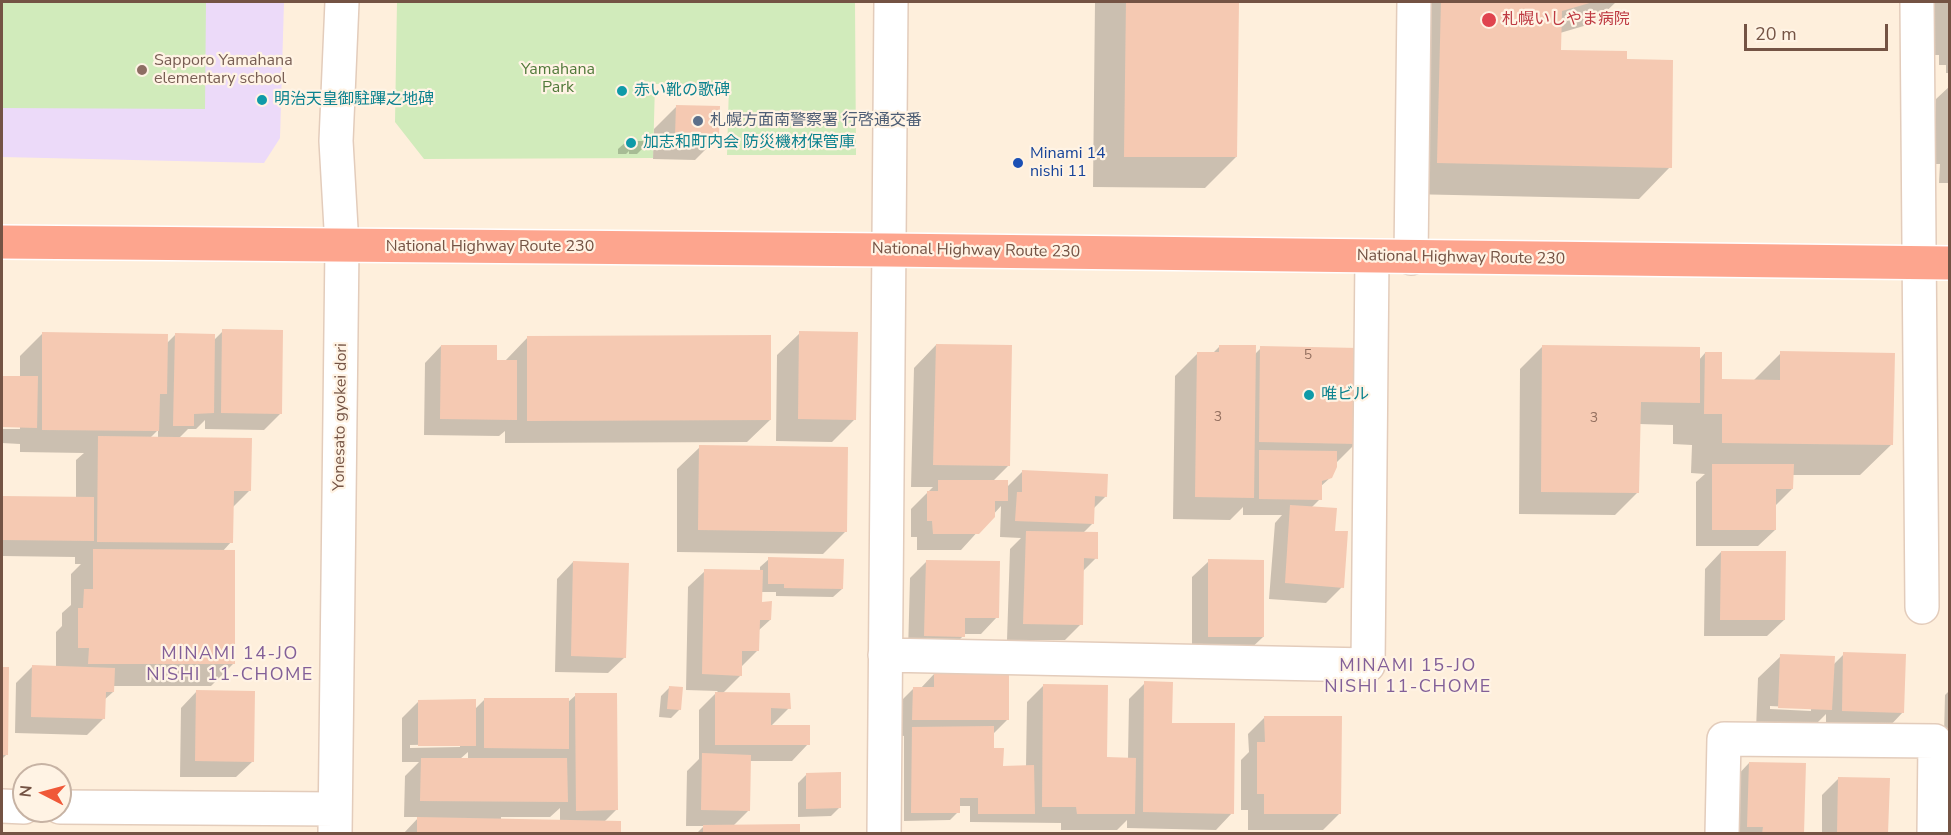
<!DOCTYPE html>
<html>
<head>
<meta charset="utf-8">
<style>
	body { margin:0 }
	#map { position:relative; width:1951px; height:835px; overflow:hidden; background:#feefdc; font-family:"Nunito Sans",sans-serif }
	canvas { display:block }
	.frame { position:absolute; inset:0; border:3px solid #745344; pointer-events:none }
	.north { position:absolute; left:12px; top:763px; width:60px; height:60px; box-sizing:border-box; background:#fff3e4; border:2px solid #c7b3a4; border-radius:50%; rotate:276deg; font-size:16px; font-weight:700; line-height:24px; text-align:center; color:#745344 }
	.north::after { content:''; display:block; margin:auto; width:21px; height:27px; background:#f05838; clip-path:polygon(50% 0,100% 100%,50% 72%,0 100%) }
	.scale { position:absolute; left:1744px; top:24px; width:144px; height:27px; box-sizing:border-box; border:3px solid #745344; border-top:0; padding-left:8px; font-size:18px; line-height:21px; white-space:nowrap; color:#745344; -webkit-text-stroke:4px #fff3e4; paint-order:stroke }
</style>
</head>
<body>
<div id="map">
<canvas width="1951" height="835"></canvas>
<div class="frame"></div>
<div class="north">N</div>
<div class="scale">20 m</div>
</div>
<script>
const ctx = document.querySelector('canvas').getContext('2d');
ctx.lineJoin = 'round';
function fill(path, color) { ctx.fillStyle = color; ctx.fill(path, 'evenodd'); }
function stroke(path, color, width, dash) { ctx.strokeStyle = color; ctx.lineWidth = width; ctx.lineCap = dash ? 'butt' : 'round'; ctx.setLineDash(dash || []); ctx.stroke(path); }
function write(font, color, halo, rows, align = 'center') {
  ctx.font = font + ' "Nunito Sans","Noto Sans JP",sans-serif'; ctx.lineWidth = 4.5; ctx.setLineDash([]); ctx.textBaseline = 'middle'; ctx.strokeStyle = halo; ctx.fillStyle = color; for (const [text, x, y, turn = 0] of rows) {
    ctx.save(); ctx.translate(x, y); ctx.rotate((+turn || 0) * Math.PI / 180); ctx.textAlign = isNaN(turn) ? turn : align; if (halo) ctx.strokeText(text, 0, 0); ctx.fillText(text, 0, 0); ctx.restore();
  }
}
fill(new Path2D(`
	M2,2H284L280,138L264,163L2,157Z`), '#ecdaf9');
fill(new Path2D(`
	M2,2H206L205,109L2,108Z
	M397,2H855L856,155H727L729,85L655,84L653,158L424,159L395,122Z`), '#d1ebbb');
fill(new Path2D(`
	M1095,2H1238L1236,157L1205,188L1093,187Z
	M1411,2H1616L1594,23L1560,33V51L1625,61L1670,167L1639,199L1407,194Z
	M1933,2H1950V73H1946V65H1939V55H1932Z
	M1950,86V183H1939L1940,164H1934L1936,99Z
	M677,106L717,138L695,160L653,159L654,129Z
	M627,141H634V144L638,141H645V146L637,154H629V151L626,154H618V149Z
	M223,331L280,414L264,430L205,429V420L196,429H188L179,438L250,490L232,508L231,542L222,552L233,664L211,686H113V692L104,700L103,719L87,735L15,733L16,683L33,666L56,667V632L62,626V613L71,605V574L81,564H75V557L2,556V497L76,498V460L84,453L20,452V444L2,443V429H20V426H2V377H20V356L43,333L166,344L176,334L214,340ZM158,430V438H150Z
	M800,333L854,420L832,442L776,441L777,355Z
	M528,337L770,420L747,442L505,443V431L499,436L424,435L425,363L441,346L496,361H505Z
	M936,345L1008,466L993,481L1006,488L1023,471L1106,496L1093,509V523L1083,533L1096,558L1082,572L1081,624L1065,640H1007L1010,549L1021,538L1000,537L1001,506L961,550H917V537H911V509L933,487H911L914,368Z
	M1220,346L1254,355L1261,348L1356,443L1336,463L1331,477L1320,487V499L1312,507L1334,532L1342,587L1326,603L1269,599L1275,523L1282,515H1243V507L1230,520L1173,519L1175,376L1197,354H1212Z
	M1542,347L1699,360L1705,353L1720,380L1753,381L1781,353L1892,444L1860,475H1792V489L1775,506V530L1758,546H1696V482L1705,474L1691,473L1692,445L1673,444V425L1639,424L1638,492L1615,515L1519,514L1520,369Z
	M700,447L846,531L823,554L677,552V469Z
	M1721,552L1784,620L1767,636H1704L1705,569Z
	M769,559L842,589L833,597L776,596V592H761L760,603L770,620L758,631V650L741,667V675L722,694L789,708L771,726L808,744L792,761H749L748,811L733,826L798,834H696L704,826H686L687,771L699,759V710L718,691L686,690L688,587L705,571L760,572V567Z
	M927,561L997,617L981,634H963V636L947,653L908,652L910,578Z
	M1209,561L1263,637L1246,653H1192V577Z
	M573,562L625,657L608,673L555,672L557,579Z
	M1844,654L1903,712L1887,729L1826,727V714L1808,732L1756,730L1758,678L1781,656L1833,665ZM1770,706L1811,708V711L1770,709Z
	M2,669H8L7,754L2,759Z
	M935,673L1007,720L992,735V750L1002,767H1026L1027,702L1043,686L1105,759H1128L1129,699L1145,683L1170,724L1232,813L1216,830L1127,828V820L1117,830H1061V823L970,822V806H958V812L950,820L904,821V736L897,735V705L913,689H920Z
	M670,687L680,709L671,718L659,717L661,696Z
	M1950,690V736H1944L1945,695Z
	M197,691L253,761L236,777H180L181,708Z
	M576,695L617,809L604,822L619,834H403L419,817H404L405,776L419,762H402V718L419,701L474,710L485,699L567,703ZM460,744V747L410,748V745ZM468,752V759H460ZM560,808V821L501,820V817H550Z
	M1265,717L1339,814L1323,830H1248V810H1241V760L1249,752L1248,734Z
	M1749,763L1803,834H1732L1733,780Z
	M807,774L839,808L831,816L798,817V783Z
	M1839,778L1886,834H1822V795Z`), '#0003');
fill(new Path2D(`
	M1126,2H1239L1237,157H1124Z
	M1441,2H1593L1562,11L1561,50L1627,51V59L1673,60L1672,168L1437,163Z
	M676,105L720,106L719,138L675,137Z
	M222,329L283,330L282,414L221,413Z
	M799,331L858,332L856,420L798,419Z
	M42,332L168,334L167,394H160L159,431L42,430Z
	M175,333L215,334L214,413L194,414V426H173Z
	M771,335V420L527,421V336Z
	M936,344L1012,345L1010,466L933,465Z
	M441,345H497V360H517V420L440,419Z
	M1219,345H1256L1254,498L1195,497L1197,352H1219Z
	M1542,345L1700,347V403L1641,402L1639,493L1541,492Z
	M1260,346L1359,348L1357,444L1259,442Z
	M1780,351L1895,353L1893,445L1722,443V414H1704L1705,352H1722V379L1780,380Z
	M2,376H38L37,428L2,427Z
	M98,436L252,438L251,491H234L233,543L97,542Z
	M699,445L848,447L847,532L698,530Z
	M1259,450L1337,451V467L1332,478L1322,481V500L1259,499Z
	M1712,464H1794L1793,489H1776V530H1712Z
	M1022,470L1108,474L1107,497L1095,496L1094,524L1015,521L1017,492H1022Z
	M938,480H1008V501H995V517L979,534H933L932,521H927V491H938Z
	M2,496L94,497V541L2,540Z
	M1290,505L1337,508L1335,531H1348L1344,588L1285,583Z
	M1026,531L1098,532V559L1084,558L1083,625L1023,624Z
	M93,549L235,550V664H88L89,648H78V608H83L84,589H93Z
	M1721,551H1786L1785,620H1720Z
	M768,557L844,559L843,589L784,588V584H768Z
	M1208,559L1264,560V637H1208Z
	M926,560L1000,561L999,618H965V637L924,636Z
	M573,561L629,563L626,658L571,656Z
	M704,569L763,570L762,602L772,601L771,620H760L759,651H742V676L702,674Z
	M1843,652L1906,654L1904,713L1842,711Z
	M1780,654L1835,656L1832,710L1778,708Z
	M32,665L115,668L114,692H106L105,719L31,717Z
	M2,667H9L8,755H2Z
	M934,672H1009V720H912L913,687H934Z
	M1144,681L1173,682L1172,723H1235L1234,814L1143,812Z
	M1043,684L1108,685L1107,757L1136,758L1135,814H1077L1076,807H1042Z
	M669,686L683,687L681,710L667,709Z
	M196,690L255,691L254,762L195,761Z
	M715,692L790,693L791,709L771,708V725H810V745H715Z
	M575,693H617L618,810L576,811Z
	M484,698H569V749L484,748Z
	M476,699V746H418V700Z
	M1264,716H1342L1341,814H1264V794H1257V742H1265Z
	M994,726V748H1004L1003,766L1034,765L1035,814H978V798H960V813H911L912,727Z
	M702,753L751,755L750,811L701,810Z
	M421,758H567L568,802L420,801Z
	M1749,762L1806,763L1804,834H1762L1763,827H1747Z
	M841,772V808L806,809V773Z
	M1838,777L1890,778L1888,834H1837Z
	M417,817L621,821V834H417Z
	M800,824V834H703V825Z`), '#f5c9b2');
const minor = new Path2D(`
	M1917,2L1922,607
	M1411,258L1414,2
	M885,655L1368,665L1372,257
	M2,806L24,807
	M60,807L335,809
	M335,834L342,246L336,141L342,2
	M884,834L891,2
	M1722,834L1724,739L1935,741L1934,834`);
const highway = new Path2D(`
	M2,242L888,250L1950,263`);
stroke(minor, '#e3ccbb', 36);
stroke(highway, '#fff', 36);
stroke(minor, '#fff', 33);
stroke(highway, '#fda58e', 33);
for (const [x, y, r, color] of [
	[1489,20,8,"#e0444e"],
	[142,70,6,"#8d6e63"],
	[622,91,6,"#0f9aa8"],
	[262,100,6,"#0f9aa8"],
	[698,121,6,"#5c6f8a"],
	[631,143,6,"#0f9aa8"],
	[1018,163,6,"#1a4fb4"],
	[1309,395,6,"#0f9aa8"]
]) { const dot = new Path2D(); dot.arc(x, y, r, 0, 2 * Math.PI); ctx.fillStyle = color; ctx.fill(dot); stroke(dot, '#fff3e4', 2); }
write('14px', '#947060', null, [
	["5",1308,356],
	["3",1218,418],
	["3",1594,419]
]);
write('16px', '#be3a42', '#fff3e4', [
	["札幌いしやま病院",1502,20]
], 'left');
write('16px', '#785e54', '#fff3e4', [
	["Sapporo Yamahana",154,61],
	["elementary school",154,79]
], 'left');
write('16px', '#527a3b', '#fff3e4', [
	["Yamahana",558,70],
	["Park",558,88]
]);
write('16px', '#0d838f', '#fff3e4', [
	["赤い靴の歌碑",634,91],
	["明治天皇御駐蹕之地碑",274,100],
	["加志和町内会 防災機材保管庫",643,143],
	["唯ビル",1321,395]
], 'left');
write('16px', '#4e5e75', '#fff3e4', [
	["札幌方面南警察署 行啓通交番",710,121]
], 'left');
write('16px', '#164399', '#fff3e4', [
	["Minami 14",1030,154],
	["nishi 11",1030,172]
], 'left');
write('16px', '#745344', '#fff3e4', [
	["National Highway Route 230",490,247],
	["National Highway Route 230",976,251,1],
	["National Highway Route 230",1461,258,1],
	["Yonesato gyokei dori",341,417,-89]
]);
ctx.letterSpacing = '1.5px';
write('18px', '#825f98', '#fff3e4', [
	["MINAMI 14-JO",230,655],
	["NISHI 11-CHOME",230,676],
	["MINAMI 15-JO",1408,667],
	["NISHI 11-CHOME",1408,688]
]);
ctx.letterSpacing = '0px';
</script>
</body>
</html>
